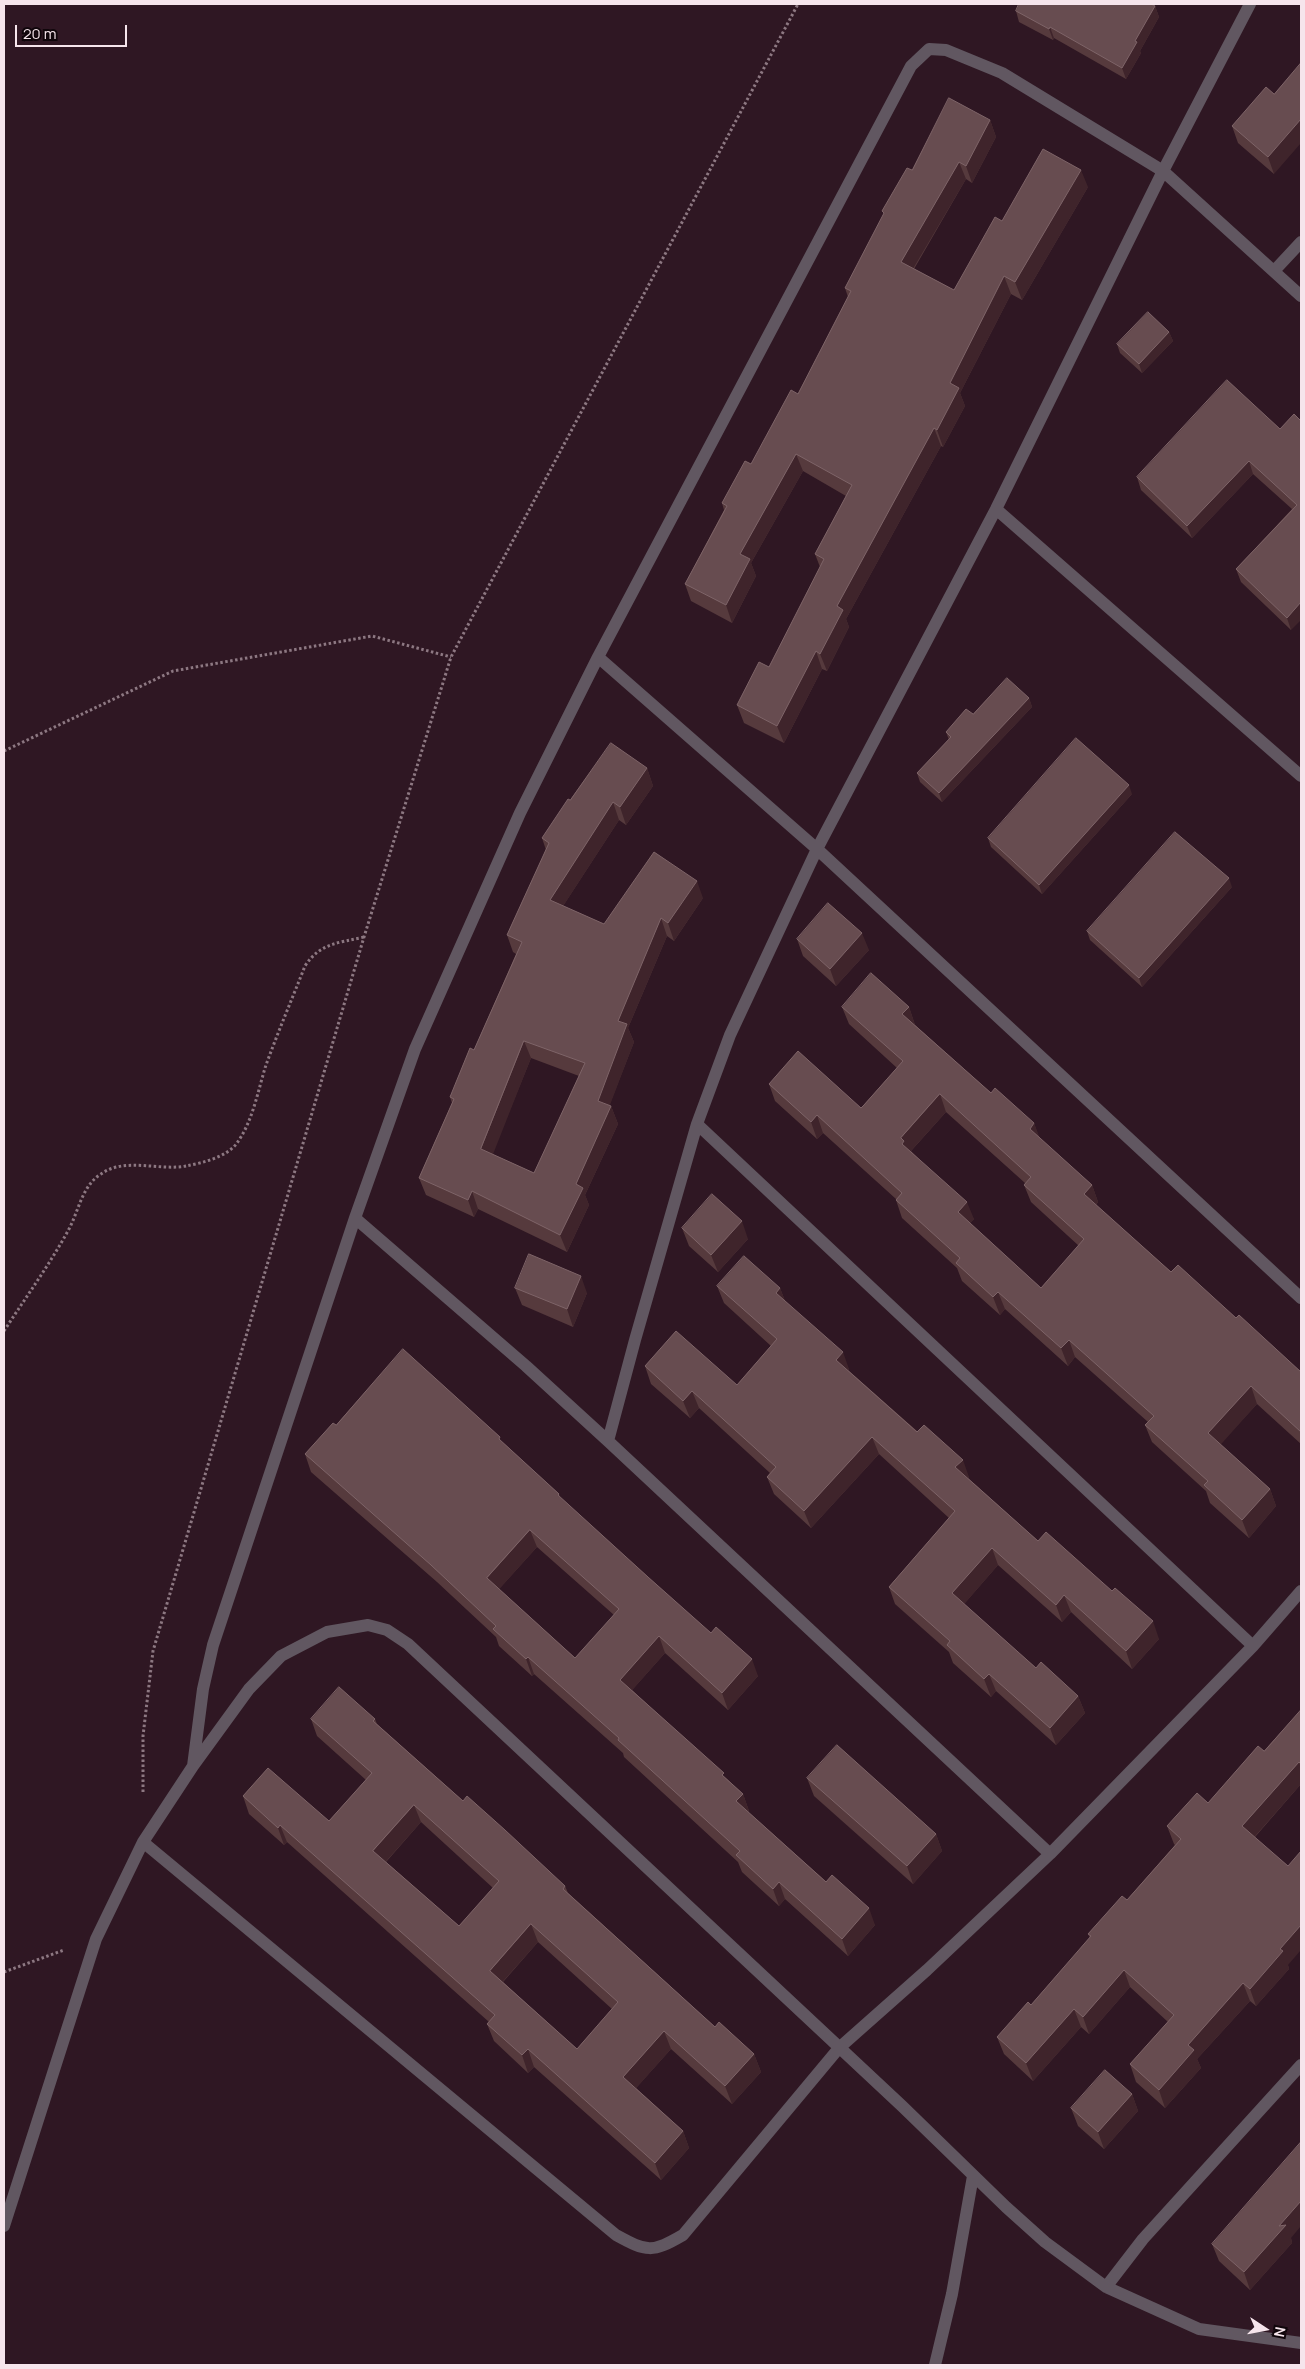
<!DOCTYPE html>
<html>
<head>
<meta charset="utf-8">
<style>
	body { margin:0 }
	#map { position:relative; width:1305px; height:2369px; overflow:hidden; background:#2f1723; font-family:Manrope,sans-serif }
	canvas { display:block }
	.frame { position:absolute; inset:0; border:5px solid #f6e5ec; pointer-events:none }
	.north { position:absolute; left:1240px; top:2304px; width:50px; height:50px; -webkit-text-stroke:4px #10060b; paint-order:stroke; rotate:101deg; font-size:14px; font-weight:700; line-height:20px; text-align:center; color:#f6e5ec }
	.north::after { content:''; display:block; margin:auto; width:18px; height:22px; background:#f6e5ec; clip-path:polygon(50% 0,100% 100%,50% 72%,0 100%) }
	.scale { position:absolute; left:15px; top:25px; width:112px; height:22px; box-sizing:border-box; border:2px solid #f6e5ec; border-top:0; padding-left:6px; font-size:15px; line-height:18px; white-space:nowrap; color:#f6e5ec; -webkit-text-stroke:4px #10060b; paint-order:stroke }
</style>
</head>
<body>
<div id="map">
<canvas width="1305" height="2369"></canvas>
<div class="frame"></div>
<div class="north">N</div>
<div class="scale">20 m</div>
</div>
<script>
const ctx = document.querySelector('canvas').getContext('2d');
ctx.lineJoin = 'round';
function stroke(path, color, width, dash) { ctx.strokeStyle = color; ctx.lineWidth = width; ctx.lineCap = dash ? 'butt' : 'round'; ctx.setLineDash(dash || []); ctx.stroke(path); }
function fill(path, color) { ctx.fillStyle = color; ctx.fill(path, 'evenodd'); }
stroke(new Path2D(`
	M4,751L173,671L372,636L451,657
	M4,1331C26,1297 50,1264 69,1229C79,1210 82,1186 101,1174C124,1157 159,1171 186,1166C202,1163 227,1157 237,1143C253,1121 258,1090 266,1065C278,1032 292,999 305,966C320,943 338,943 364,937
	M143,1792V1736L153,1651L364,937L451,657L798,4
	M4,1972L64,1950`), '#8d7882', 3, [2.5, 2.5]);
stroke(new Path2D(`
	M1274,271L1301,242
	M996,509L1301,776
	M598,657L817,849L1301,1298
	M697,1124L1253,1646
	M355,1218L526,1366L608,1441L1050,1854
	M608,1441L635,1340L697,1124L730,1035L817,849L996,509L1163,171L1250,4
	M193,1766L203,1689L213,1645L355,1218L415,1049L520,813L598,657L911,66L929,49L946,50L1002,73L1163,171L1301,296
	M143,1842L616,2235C647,2252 652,2253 683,2235L839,2048L927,1970L1050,1854L1253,1646L1301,1591
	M4,2226L96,1939L143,1842L193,1766L249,1689L281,1656L327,1632L368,1625L387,1630L408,1644L902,2106L1006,2207L1045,2242L1106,2287L1199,2329L1301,2343
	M1106,2287L1143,2239L1301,2065
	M935,2365L952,2294L973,2176`), '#615761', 12);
fill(new Path2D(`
	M1155,6L1159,17L1140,51L1141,53L1126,79L1054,38L1053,40L1019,22L1016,11Z
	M1274,94V174L1238,143L1232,126Z
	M990,120L996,137L972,183L966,179L914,269L954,290L1002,221L1088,187L1022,300L1011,294L960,393L965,406L943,447L941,446L846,619L849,627L827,671L822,669L784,743L744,723L737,705L769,667L820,567L815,554L846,496L803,471L751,563L756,576L732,623L691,601L685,584L724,510L722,503L751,464L798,394L848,297L845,288L884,214L882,211L912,170Z
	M1169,332L1173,341L1142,373L1120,353L1117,344Z
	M1301,421L1291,630L1241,582L1236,569L1292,509L1253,474L1192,538L1141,490L1137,477L1280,429Z
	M1029,698L1032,707L942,802L920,782L917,773L949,740L946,732L973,714Z
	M647,768L653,786L626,825L619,820L563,906L604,924L703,898L674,941L667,936L628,1028L634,1042L609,1106H611L618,1124L585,1195L589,1205L567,1252L478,1209L474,1217L426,1195L419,1178L452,1103L450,1097L474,1050L516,954L513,952L507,935L546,850L542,838ZM531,1058L579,1076L534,1173L492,1154Z
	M1132,794L1042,894L991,847L988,838Z
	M1232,887L1142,987L1090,940L1087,931Z
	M797,939L869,950L836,986L803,956Z
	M842,1007H909L915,1025L991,1093L1034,1123L1039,1138L1092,1185L1098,1202L1096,1205L1171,1272L1236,1318L1301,1372V1444L1257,1404L1220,1444L1270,1489L1276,1506L1249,1538L1210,1503L1206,1491L1152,1442L1145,1425L1148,1422L1075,1357L1068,1366L1005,1309L1000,1315L962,1281L957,1268L902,1218L896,1200V1199L823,1133L817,1139L775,1101L769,1084L861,1108L897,1068L849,1024ZM946,1112L1025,1183L1024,1185L1031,1202L1079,1246L1041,1288L970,1223L974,1219L911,1151Z
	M682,1228L748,1239L718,1272L689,1246Z
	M717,1286L780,1288L785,1301L849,1369L848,1370L969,1477L968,1478L1038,1541L1159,1639L1132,1669L1071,1612L1062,1622L998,1565L964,1604L1036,1668L1078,1696L1085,1713L1056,1745L996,1691L991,1697L953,1663L949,1652L895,1604L889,1587L949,1518L879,1454L811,1528L774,1494L767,1477L770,1473L699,1408L690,1418L651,1384L645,1366L737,1385L771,1346L724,1303Z
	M515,1288L587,1293L573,1327L522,1305Z
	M336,1425L502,1442L559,1494L560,1498L758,1676L728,1710L665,1653L632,1690L743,1794L749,1811L748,1812L875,1925L848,1956L785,1899L779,1906L742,1872L738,1862L624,1757L623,1753L534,1674L532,1676L499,1646L496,1637L437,1582L311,1472L305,1454ZM537,1547L614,1615L575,1658L499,1589Z
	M1301,1710V1784L1255,1837L1289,1969L1256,2006L1250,2001L1197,2059L1201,2068L1165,2108L1136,2082L1130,2064L1168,2022L1130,1987L1089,2034L1081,2027L1033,2081L1004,2054L997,2037L1031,2005L1090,1938L1088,1934L1127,1900L1175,1845L1174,1844L1167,1826L1208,1803L1264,1751Z
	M311,1719H375L377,1724L463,1801L565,1886L568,1893L715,2027L754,2054L761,2072L732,2104L671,2049L636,2088L683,2131L689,2148L661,2180L534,2067L528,2073L494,2041L487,2024L489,2022L287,1842L284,1845L249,1814L243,1796L329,1821L366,1780L317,1736ZM421,1822L493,1888L459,1926L386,1862ZM538,1942L612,2009L577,2049L503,1982Z
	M807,1778L936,1834L942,1851L913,1884L814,1796Z
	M1132,2094L1138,2111L1104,2149L1078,2126L1071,2108Z
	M1291,2238L1292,2243L1250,2290L1219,2261L1212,2244Z`), '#563a3d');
fill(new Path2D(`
	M1155,6L1159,17L1140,51L1141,53L1126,79L1122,68L1135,41Z
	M1050,27L1054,38L1053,40L1049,29Z
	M1301,119V143L1274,174L1268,157Z
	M990,120L996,137L972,183L966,166Z
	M959,162L966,179L907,279L901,262Z
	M1081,170L1088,187L1022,300L1015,282Z
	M1004,276L1011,294L960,393L965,406L943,447L937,430L950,383Z
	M1169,332L1173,341L1142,373L1139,364Z
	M934,428L941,446L846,619L849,627L827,671L820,654L837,606Z
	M796,454L803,471L751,563L756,576L732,623L726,605L740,554Z
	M1249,461L1253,474L1192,538L1187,526Z
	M1301,602V620L1291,630L1287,618Z
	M816,651L822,669L784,743L777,726Z
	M1029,698L1032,707L942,802L939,793Z
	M647,768L653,786L626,825L620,807Z
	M1129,785L1132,794L1042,894L1039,885Z
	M613,802L619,820L556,917L550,900Z
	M1229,878L1232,887L1142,987L1139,978Z
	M697,881L703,898L674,941L668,923Z
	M661,918L667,936L628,1028L634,1042L605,1118L598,1101L618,1021Z
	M862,933L869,950L836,986L830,969Z
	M909,1007L915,1025L909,1032L902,1014Z
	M524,1041L531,1058L488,1167L481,1149Z
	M940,1094L946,1112L909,1153L902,1144L901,1138Z
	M611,1106L618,1124L585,1195L589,1205L567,1252L560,1235L576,1184Z
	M817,1115L823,1133L817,1139L811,1122Z
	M1034,1123L1041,1141L1030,1129Z
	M1092,1185L1098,1202L1090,1211L1084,1194Z
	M472,1191L478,1209L474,1217L468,1200Z
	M967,1202L974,1219L964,1230L958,1212Z
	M742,1221L748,1239L718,1272L711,1255Z
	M581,1276L587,1293L573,1327L567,1309Z
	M780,1288L787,1306L776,1293Z
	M998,1292L1005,1309L1000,1315L993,1297Z
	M1069,1340L1075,1357L1068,1366L1061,1348Z
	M843,1352L849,1369L842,1377L836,1360Z
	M1251,1386L1257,1404L1215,1451L1208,1433Z
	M692,1391L699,1408L690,1418L683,1401Z
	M872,1437L879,1454L811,1528L804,1511Z
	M963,1460L969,1477L962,1485L955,1467Z
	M1270,1489L1276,1506L1249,1538L1242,1520Z
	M530,1530L537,1547L493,1596L487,1578Z
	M992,1548L998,1565L959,1610L952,1593Z
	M1064,1595L1071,1612L1062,1622L1056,1605Z
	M1153,1621L1159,1639L1132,1669L1126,1651Z
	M659,1636L665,1653L626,1697L620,1680Z
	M528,1657L534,1674L532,1676L526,1659Z
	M752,1659L758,1676L728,1710L722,1693Z
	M989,1674L996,1691L991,1697L984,1679Z
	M1078,1696L1085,1713L1056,1745L1050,1728Z
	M1299,1762L1301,1768V1784L1249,1843L1242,1826Z
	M743,1794L749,1811L742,1818L736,1801Z
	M414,1805L421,1822L380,1868L373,1851Z
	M280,1825L287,1842L284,1845L278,1828Z
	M936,1834L942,1851L913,1884L907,1866Z
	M779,1882L785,1899L779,1906L773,1889Z
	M869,1908L875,1925L848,1956L842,1939Z
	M531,1924L538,1942L497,1988L490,1971Z
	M1301,1925V1950L1288,1965L1289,1969L1256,2006L1250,1989L1280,1949Z
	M1124,1970L1130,1987L1089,2034L1083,2017Z
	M1243,1983L1250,2001L1197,2059L1201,2068L1165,2108L1159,2090L1188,2045Z
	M1074,2009L1081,2027L1033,2081L1026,2063Z
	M664,2031L671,2049L630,2095L623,2077Z
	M528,2049L534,2067L528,2073L522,2055Z
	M754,2054L761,2072L732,2104L725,2086Z
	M1132,2094L1138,2111L1104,2149L1098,2132Z
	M683,2131L689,2148L661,2180L655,2163Z
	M1301,2201V2226L1291,2238L1292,2243L1250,2290L1244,2272L1279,2226Z`), '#3f242b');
const building = new Path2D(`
	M1019,4H1151L1155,6L1135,41L1137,42L1122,68L1050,27L1049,29L1016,11Z
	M1301,63V119L1268,157L1232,126L1266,87L1274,94Z
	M949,98L990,120L966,166L959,162L901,262L954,290L995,217L1002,221L1043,149L1081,170L1015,282L1004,276L950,383L959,388L937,430L934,428L837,606L843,610L820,654L816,651L777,726L737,705L759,662L769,667L824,559L815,554L852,485L796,454L740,554L750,559L726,605L685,584L727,506L722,503L745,461L751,464L791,390L798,394L851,291L845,288L884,213L882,211L907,168L912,170Z
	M1148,312L1169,332L1139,364L1117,344Z
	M1227,380L1280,429L1294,414L1301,421V602L1287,618L1236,569L1297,505L1249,461L1187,526L1137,477Z
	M1007,678L1029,698L939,793L917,773L951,737L946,732L966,709L973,714Z
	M1076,738L1129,785L1039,885L988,838Z
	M611,743L647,768L620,807L613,802L550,900L604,924L654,852L697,881L668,923L661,918L618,1021L627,1024L598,1101L611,1106L576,1184L583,1188L560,1235L472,1191L468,1200L419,1178L454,1099L450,1097L470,1048L474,1050L522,942L507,935L549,843L542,838L568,799L570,800ZM524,1041L585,1063L534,1173L481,1149Z
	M1175,832L1229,878L1139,978L1087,931Z
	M828,903L862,933L830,969L797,939Z
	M871,973L909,1007L902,1014L991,1093L995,1088L1034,1123L1030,1129L1092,1185L1084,1194L1171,1272L1178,1265L1236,1318L1239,1315L1301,1372V1432L1251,1386L1208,1433L1270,1489L1242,1520L1204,1485L1208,1481L1145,1425L1154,1416L1069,1340L1061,1348L998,1292L993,1297L956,1263L960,1258L896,1200L902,1193L817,1115L811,1122L769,1084L798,1051L861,1108L864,1105L903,1061L842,1007ZM940,1094L1031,1177L1024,1185L1084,1239L1041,1288L958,1212L967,1202L902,1144L904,1141L901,1138Z
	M712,1194L742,1221L711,1255L682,1228Z
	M529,1254L581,1276L567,1309L515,1288Z
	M744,1256L780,1288L776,1293L843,1352L836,1360L917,1432L924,1425L963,1460L955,1467L1038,1541L1046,1532L1112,1591L1115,1588L1153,1621L1126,1651L1064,1595L1056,1605L992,1548L952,1593L1036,1668L1041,1662L1078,1696L1050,1728L989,1674L984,1679L947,1645L950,1641L889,1587L955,1511L872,1437L804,1511L767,1477L776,1467L692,1391L683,1401L645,1366L676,1331L737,1385L777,1339L717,1286Z
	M403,1349L500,1437L499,1439L559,1494L558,1495L648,1577L711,1633L716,1627L752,1659L722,1693L659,1636L620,1680L724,1773L722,1775L743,1794L736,1801L826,1882L832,1875L869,1908L842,1939L779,1882L773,1889L736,1855L740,1851L618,1740L619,1738L528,1657L526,1659L493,1629L496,1626L431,1565L305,1454L333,1423L336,1425ZM530,1530L619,1609L575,1658L487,1578Z
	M339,1687L375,1719L373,1721L463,1801L467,1796L505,1830L565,1886L563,1889L715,2027L719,2022L754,2054L725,2086L664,2031L623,2077L683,2131L655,2163L528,2049L522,2055L487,2024L495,2015L280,1825L278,1828L243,1796L268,1768L329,1821L372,1773L311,1719ZM414,1805L499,1881L459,1926L373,1851ZM531,1924L618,2002L577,2049L490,1971Z
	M1301,1710V1764L1299,1762L1242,1826L1288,1866L1301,1851V1925L1280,1949L1283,1951L1250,1989L1243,1983L1188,2045L1194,2050L1159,2090L1130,2064L1174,2015L1124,1970L1083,2017L1074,2009L1026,2063L997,2037L1028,2002L1031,2005L1091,1936L1088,1934L1122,1896L1127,1900L1181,1839L1167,1826L1197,1793L1208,1803L1258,1746L1264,1751Z
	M837,1745L936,1834L907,1866L807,1778Z
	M1105,2070L1132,2094L1098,2132L1071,2108Z
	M1301,2142V2201L1279,2226L1286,2225L1244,2272L1212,2244Z`);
fill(building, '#674c50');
stroke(building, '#7e6468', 1);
</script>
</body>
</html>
